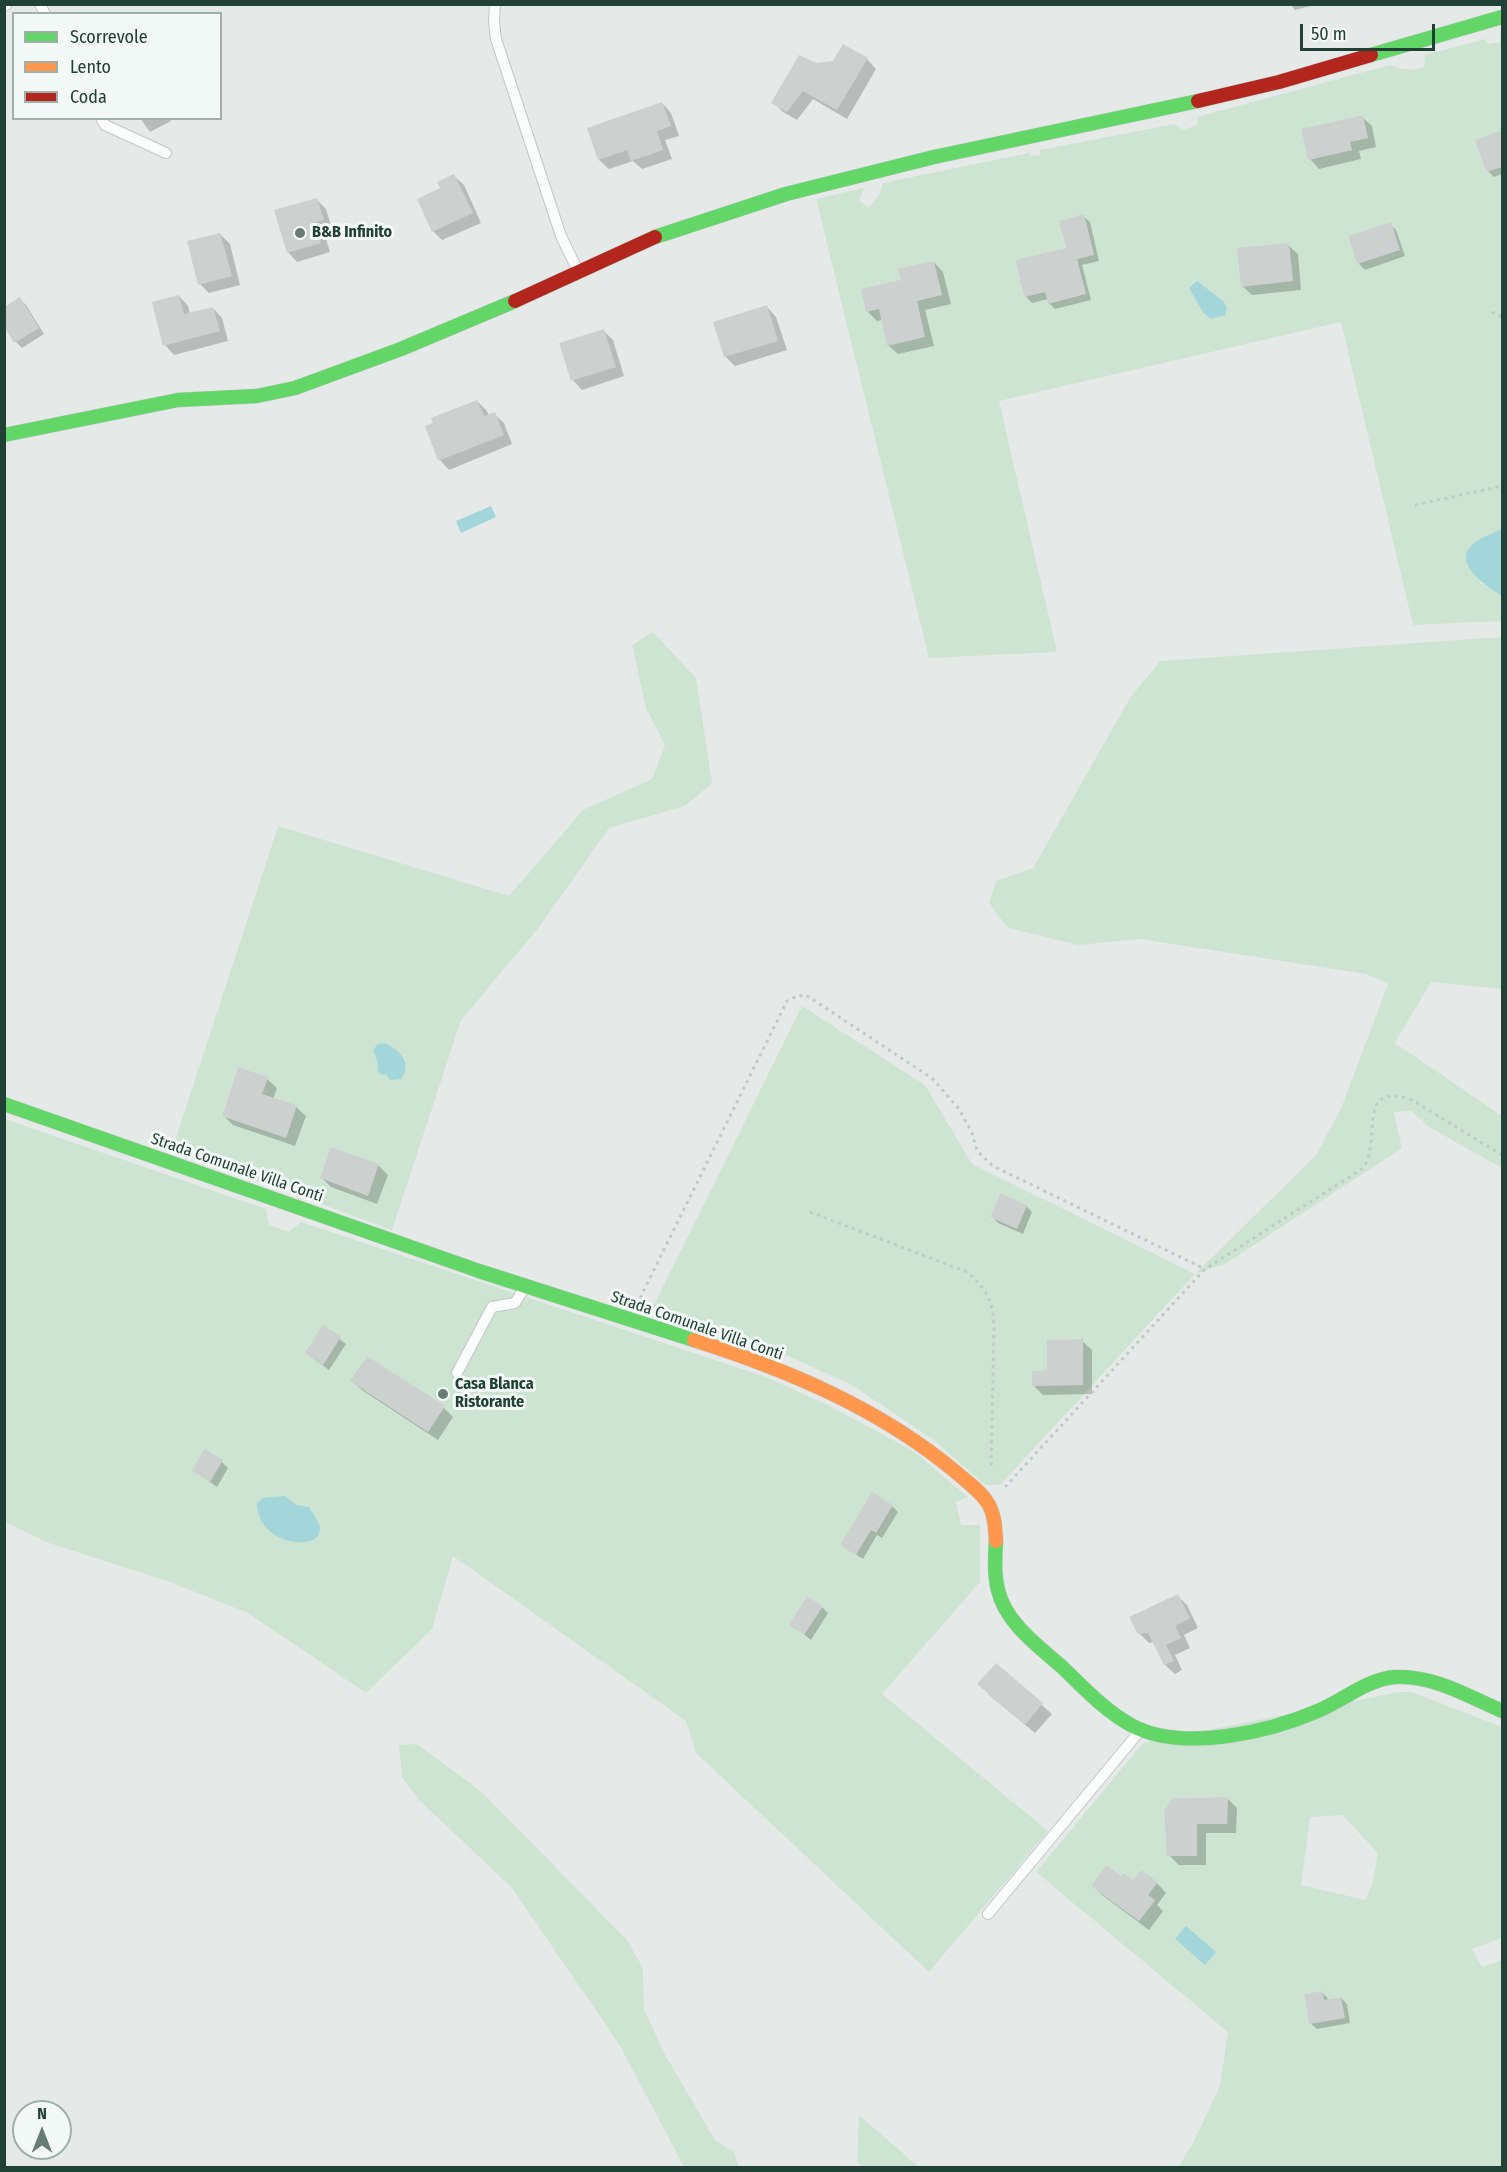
<!DOCTYPE html>
<html>
<head>
<meta charset="utf-8">
<style>
	body { margin:0 }
	#map { position:relative; width:1507px; height:2172px; overflow:hidden; background:#e5eae8; font-family:"Fira Sans Condensed",sans-serif }
	canvas { display:block }
	.frame { position:absolute; inset:0; border:6px solid #214036; pointer-events:none }
	.legend { position:absolute; left:12px; top:12px; width:210px; height:108px; box-sizing:border-box; background:#f3f9f6; border:2px solid #9fafa9; margin:0; padding:8px 10px; list-style:none; font-size:18px; color:#214036 }
	.legend li { display:flex; align-items:center; gap:12px; height:30px }
	.legend b { width:30px; border:2px solid #9fafa9 }
	.north { position:absolute; left:12px; top:2100px; width:60px; height:60px; box-sizing:border-box; background:#f3f9f6; border:2px solid #9fafa9; border-radius:50%; rotate:0deg; font-size:16px; font-weight:700; line-height:24px; text-align:center; color:#214036 }
	.north::after { content:''; display:block; margin:auto; width:21px; height:27px; background:#667c74; clip-path:polygon(50% 0,100% 100%,50% 72%,0 100%) }
	.scale { position:absolute; left:1300px; top:24px; width:135px; height:27px; box-sizing:border-box; border:3px solid #214036; border-top:0; padding-left:8px; font-size:18px; line-height:21px; white-space:nowrap; color:#214036; -webkit-text-stroke:4px #f3f9f6; paint-order:stroke }
</style>
</head>
<body>
<div id="map">
<canvas width="1507" height="2172"></canvas>
<div class="frame"></div>
<ul class="legend">
<li><b style="height:8px;background:#63d668"></b>Scorrevole</li>
<li><b style="height:8px;background:#ff974d"></b>Lento</li>
<li><b style="height:8px;background:#b3261e"></b>Coda</li>
</ul>
<div class="north">N</div>
<div class="scale">50 m</div>
</div>
<script>
const ctx = document.querySelector('canvas').getContext('2d');
ctx.lineJoin = 'round';
function fill(path, color) { ctx.fillStyle = color; ctx.fill(path, 'evenodd'); }
function stroke(path, color, width, dash) { ctx.strokeStyle = color; ctx.lineWidth = width; ctx.lineCap = dash ? 'butt' : 'round'; ctx.setLineDash(dash || []); ctx.stroke(path); }
function write(font, color, halo, rows, align = 'center') {
  ctx.font = font + ' "Fira Sans Condensed",sans-serif'; ctx.lineWidth = 6; ctx.setLineDash([]); ctx.textBaseline = 'middle'; ctx.strokeStyle = halo; ctx.fillStyle = color; for (const [text, x, y, turn = 0] of rows) {
    ctx.save(); ctx.translate(x, y); ctx.rotate((+turn || 0) * Math.PI / 180); ctx.textAlign = isNaN(turn) ? turn : align; if (halo) ctx.strokeText(text, 0, 0); ctx.fillText(text, 0, 0); ctx.restore();
  }
}
fill(new Path2D(`
	M1500,34H1502V130L1475,140L1486,172L1502,167V529L1478,540L1481,583L1502,596V621L1413,625L1341,322L999,401L1057,652L929,658L816,199L864,188L859,200L869,208L879,195L883,183L1029,153L1031,156L1040,155V150L1175,124L1183,130L1197,125V117L1390,65C1404,69 1409,72 1424,67L1425,55L1485,39L1488,44L1500,42ZM1363,115L1350,142L1352,150L1308,160L1301,129ZM1084,214L1094,254L1077,259L1048,304L1045,292L1024,297L1015,261L1066,248L1060,221ZM1391,222L1400,250L1357,264L1348,236Z
	M653,632L696,678L712,783L685,806L609,828L537,930L461,1020L392,1230L316,1202L311,1191L301,1188L299,1196L291,1193L290,1184L283,1182L278,1189L257,1181L253,1172L245,1169L238,1174L228,1170L226,1163L221,1161L217,1166L172,1150L278,826L509,896L583,810L652,779L665,745L646,708L632,645ZM238,1067L268,1077L262,1094L297,1105L286,1138L222,1116Z
	M1502,637V989L1431,982L1395,1043L1502,1116V1168L1429,1127L1411,1111L1394,1112L1402,1148L1225,1264L1195,1274L1000,1485H985L935,1441L852,1385L781,1353L651,1311L802,1006L925,1085L972,1164L1195,1274L1317,1154L1342,1106L1388,984L1366,974L1140,939L1078,945L1008,928L989,903L996,881L1033,868L1130,698L1160,661ZM1000,1193L1027,1205L1017,1229L990,1217ZM1082,1339L1083,1385L1032,1386V1371L1047,1370V1340Z
	M5,1119L266,1209L269,1225L289,1232L301,1222L766,1377L832,1407L913,1451L968,1497L956,1502L961,1525H980V1582L882,1694L1048,1831L929,1972L696,1753L686,1721L453,1556L432,1629L366,1693L248,1613L170,1582L49,1543L5,1522ZM807,1596L823,1606L804,1635L789,1625Z
	M1399,1692H1412L1502,1727V1938L1472,1949L1482,1967L1502,1960V2167H1178L1192,2145L1220,2086L1228,2032L1036,1872L1143,1743ZM1228,1797L1227,1824H1197V1856H1168L1164,1810L1173,1798ZM1342,1815L1378,1853L1372,1885L1365,1900L1301,1885L1310,1817ZM1106,1866L1121,1876L1124,1873L1133,1880L1141,1870L1157,1882L1148,1895L1155,1901L1139,1921L1091,1886ZM1322,1991L1324,2000L1341,1997L1344,2017L1309,2023L1304,1994Z
	M417,1744L482,1792L627,1940L643,1968L644,2009L663,2051L715,2140L734,2152L739,2167H684L619,2044L512,1888L418,1799L402,1777L399,1745Z
	M859,2115L915,2164L921,2167H864L857,2162Z`), '#cde4d3');
fill(new Path2D(`
	M1197,281L1224,302L1227,308L1225,315L1211,319L1203,312L1189,288Z
	M491,506L496,517L461,533L456,521Z
	M1502,529V596C1486,586 1447,561 1477,541C1484,536 1494,533 1502,529Z
	M384,1043C399,1048 413,1064 401,1079L390,1080L386,1074L382,1075L377,1071L378,1064L373,1050L378,1044Z
	M285,1496L296,1505L309,1507C313,1514 319,1521 320,1529C321,1552 258,1546 257,1504L262,1498Z
	M1186,1926L1216,1952L1205,1965L1175,1939Z`), '#a3d6db');
fill(new Path2D(`
	M1290,4H1319L1295,10Z
	M867,59L876,69L847,119L813,99L797,120L783,112L773,102L817,65Z
	M662,103L671,113L679,136L665,140L672,159L642,169L633,161L609,169L599,160Z
	M1362,117L1372,126L1376,147L1359,151L1361,159L1319,169L1310,159Z
	M140,118H170L171,121L150,132Z
	M1502,132V174L1494,177L1488,171L1477,141Z
	M454,176L464,185L481,223L442,240L433,231L441,189Z
	M317,200L326,209L332,229L324,232L330,252L297,262L288,252Z
	M1083,216L1090,222L1099,261L1082,265L1091,300L1055,309L1049,303L1048,299L1032,303L1026,297L1068,249Z
	M1390,224L1396,230L1405,256L1365,270L1359,264L1350,237Z
	M220,234L230,244L240,285L209,293L200,284Z
	M1288,245L1298,254L1301,290L1252,295L1242,286Z
	M934,262L943,272L951,304L925,310L934,346L898,354L888,345L883,320L877,321L868,312Z
	M179,296L188,306L190,314L213,308L222,318L228,341L174,355L165,345Z
	M20,299L26,305L44,334L22,348L16,342Z
	M767,307L776,317L787,350L735,366L725,356Z
	M603,330L613,340L624,376L582,390L573,380Z
	M477,401L487,411L489,416L494,414L504,423L512,444L449,470L440,460Z
	M267,1079L277,1088L273,1099L296,1107L306,1116L295,1146L233,1125L224,1116Z
	M378,1165L388,1175L377,1204L331,1187L322,1178Z
	M1026,1206L1032,1212L1023,1234L998,1223L992,1216Z
	M323,1327L346,1344L329,1370L306,1353Z
	M1082,1341L1092,1350V1394L1043,1395L1034,1386Z
	M367,1358L444,1408L453,1417L438,1440L362,1390L352,1381Z
	M222,1462L228,1468L217,1487L193,1470Z
	M892,1506L898,1512L882,1538L877,1535L863,1559L842,1545Z
	M1177,1595L1187,1605L1198,1628L1184,1635L1190,1648L1175,1655L1182,1670L1175,1674L1165,1665L1154,1642L1149,1643L1139,1633Z
	M822,1607L828,1613L811,1640L791,1624Z
	M996,1665L1052,1714L1035,1733L988,1694Z
	M1227,1798L1237,1808L1236,1833H1206V1865H1179L1169,1855L1166,1810Z
	M1121,1878L1133,1882L1157,1883L1166,1893L1157,1905L1163,1911L1149,1930L1102,1895L1093,1886Z
	M1322,1992L1329,2000L1341,1998L1347,2004L1350,2023L1317,2029L1310,2023Z`), '#0003');
fill(new Path2D(`
	M843,44L868,58L837,110L803,91L787,112L771,103L799,55L817,63L833,61Z
	M662,102L671,126L657,131L663,150L631,161L627,150L598,160L587,128Z
	M1363,115L1368,138L1350,142L1352,150L1308,160L1301,129Z
	M1502,130V167L1486,172L1475,140Z
	M454,174L473,213L432,232L417,199L440,188L437,182Z
	M317,198L324,220L315,222L321,243L287,253L274,210Z
	M1084,214L1094,255L1077,259L1086,294L1048,304L1045,292L1024,297L1015,260L1066,248L1059,221Z
	M1391,222L1400,250L1357,264L1348,236Z
	M220,233L232,276L198,285L187,241Z
	M1289,243L1293,281L1241,287L1237,248Z
	M934,261L942,295L917,301L925,337L887,346L879,309L866,312L861,289L901,280L898,269Z
	M179,295L184,314L213,307L220,331L163,346L152,302Z
	M20,297L39,328L14,343L4,327V307Z
	M767,305L778,341L724,357L713,322Z
	M604,329L616,367L571,381L559,343Z
	M477,400L484,416L495,412L504,435L438,461L425,426L433,423L431,418Z
	M238,1067L268,1077L262,1094L297,1105L286,1138L222,1116Z
	M331,1147L379,1164L368,1196L320,1178Z
	M1000,1193L1027,1205L1017,1229L990,1217Z
	M323,1325L341,1337L323,1365L305,1353Z
	M1083,1339V1385L1032,1386V1371L1047,1370V1340Z
	M367,1356L445,1406L428,1432L350,1381Z
	M204,1449L223,1460L210,1482L192,1471Z
	M872,1492L893,1505L876,1533L871,1530L856,1555L840,1545Z
	M1178,1594L1190,1618L1175,1626L1181,1638L1166,1645L1174,1661L1164,1665L1148,1633L1138,1634L1129,1617Z
	M807,1596L823,1606L804,1635L789,1625Z
	M996,1663L1043,1703L1025,1725L977,1684Z
	M1228,1797L1227,1824H1197V1856H1167L1164,1810L1173,1798Z
	M1106,1865L1121,1876L1124,1873L1133,1880L1141,1870L1158,1882L1148,1895L1155,1900L1139,1921L1091,1886Z
	M1323,1991L1324,2000L1341,1997L1345,2018L1309,2024L1304,1994Z`), '#ccd1cf');
const lane = new Path2D(`
	M40,4L45,14
	M495,4L494,22L496,39L561,236L578,271
	M4,6L7,4
	M101,118L105,125L166,153
	M457,1373L492,1307L515,1303L523,1290
	M988,1914L1139,1732`);
const fast = new Path2D(`
	M1371,55L1502,17
	M655,237L786,194L934,157L1198,101
	M4,435L178,400L257,396L295,388L401,349L515,301
	M4,1104L479,1271L694,1340
	M996,1541C995,1557 994,1574 998,1590C1005,1622 1038,1646 1061,1666C1083,1687 1104,1710 1131,1725C1182,1753 1270,1732 1320,1710C1345,1699 1368,1679 1395,1677C1433,1675 1468,1696 1502,1711`);
const slow = new Path2D(`
	M694,1340C788,1370 881,1409 957,1473C968,1483 982,1492 989,1505C995,1516 995,1528 996,1541`);
const jam = new Path2D(`
	M1198,101L1279,82L1371,55
	M515,301L655,237`);
stroke(lane, '#c2c7c5', 12);
stroke(fast, '#c0c8c5', 15);
stroke(slow, '#c0c8c5', 15);
stroke(jam, '#c0c8c5', 15);
stroke(new Path2D(`
	M1492,312L1502,317
	M1415,505L1502,486
	M810,1212L967,1272C988,1291 993,1300 994,1328L991,1470
	M640,1298L787,1001L797,996L806,995L933,1079L959,1109L972,1133L977,1151L993,1166L1205,1269
	M1005,1487L1205,1269L1362,1169C1384,1143 1353,1080 1412,1100L1502,1155`), '#c1cac6', 3, [3, 4.5]);
stroke(lane, '#fbfcfc', 10);
stroke(fast, '#63d668', 14);
stroke(slow, '#ff974d', 14);
stroke(jam, '#b3261e', 14);
for (const [x, y, r, color] of [
	[300,233,6,"#667c74"],
	[443,1394,6,"#667c74"]
]) { const dot = new Path2D(); dot.arc(x, y, r, 0, 2 * Math.PI); ctx.fillStyle = color; ctx.fill(dot); stroke(dot, '#f3f9f6', 2); }
write('bold 16px', '#214036', '#f3f9f6', [
	["B&B Infinito",312,233],
	["Casa Blanca",455,1385],
	["Ristorante",455,1403]
], 'left');
write('16px', '#214036', '#f3f9f6', [
	["Strada Comunale Villa Conti",237,1168,19],
	["Strada Comunale Villa Conti",697,1326,19]
]);
</script>
</body>
</html>
